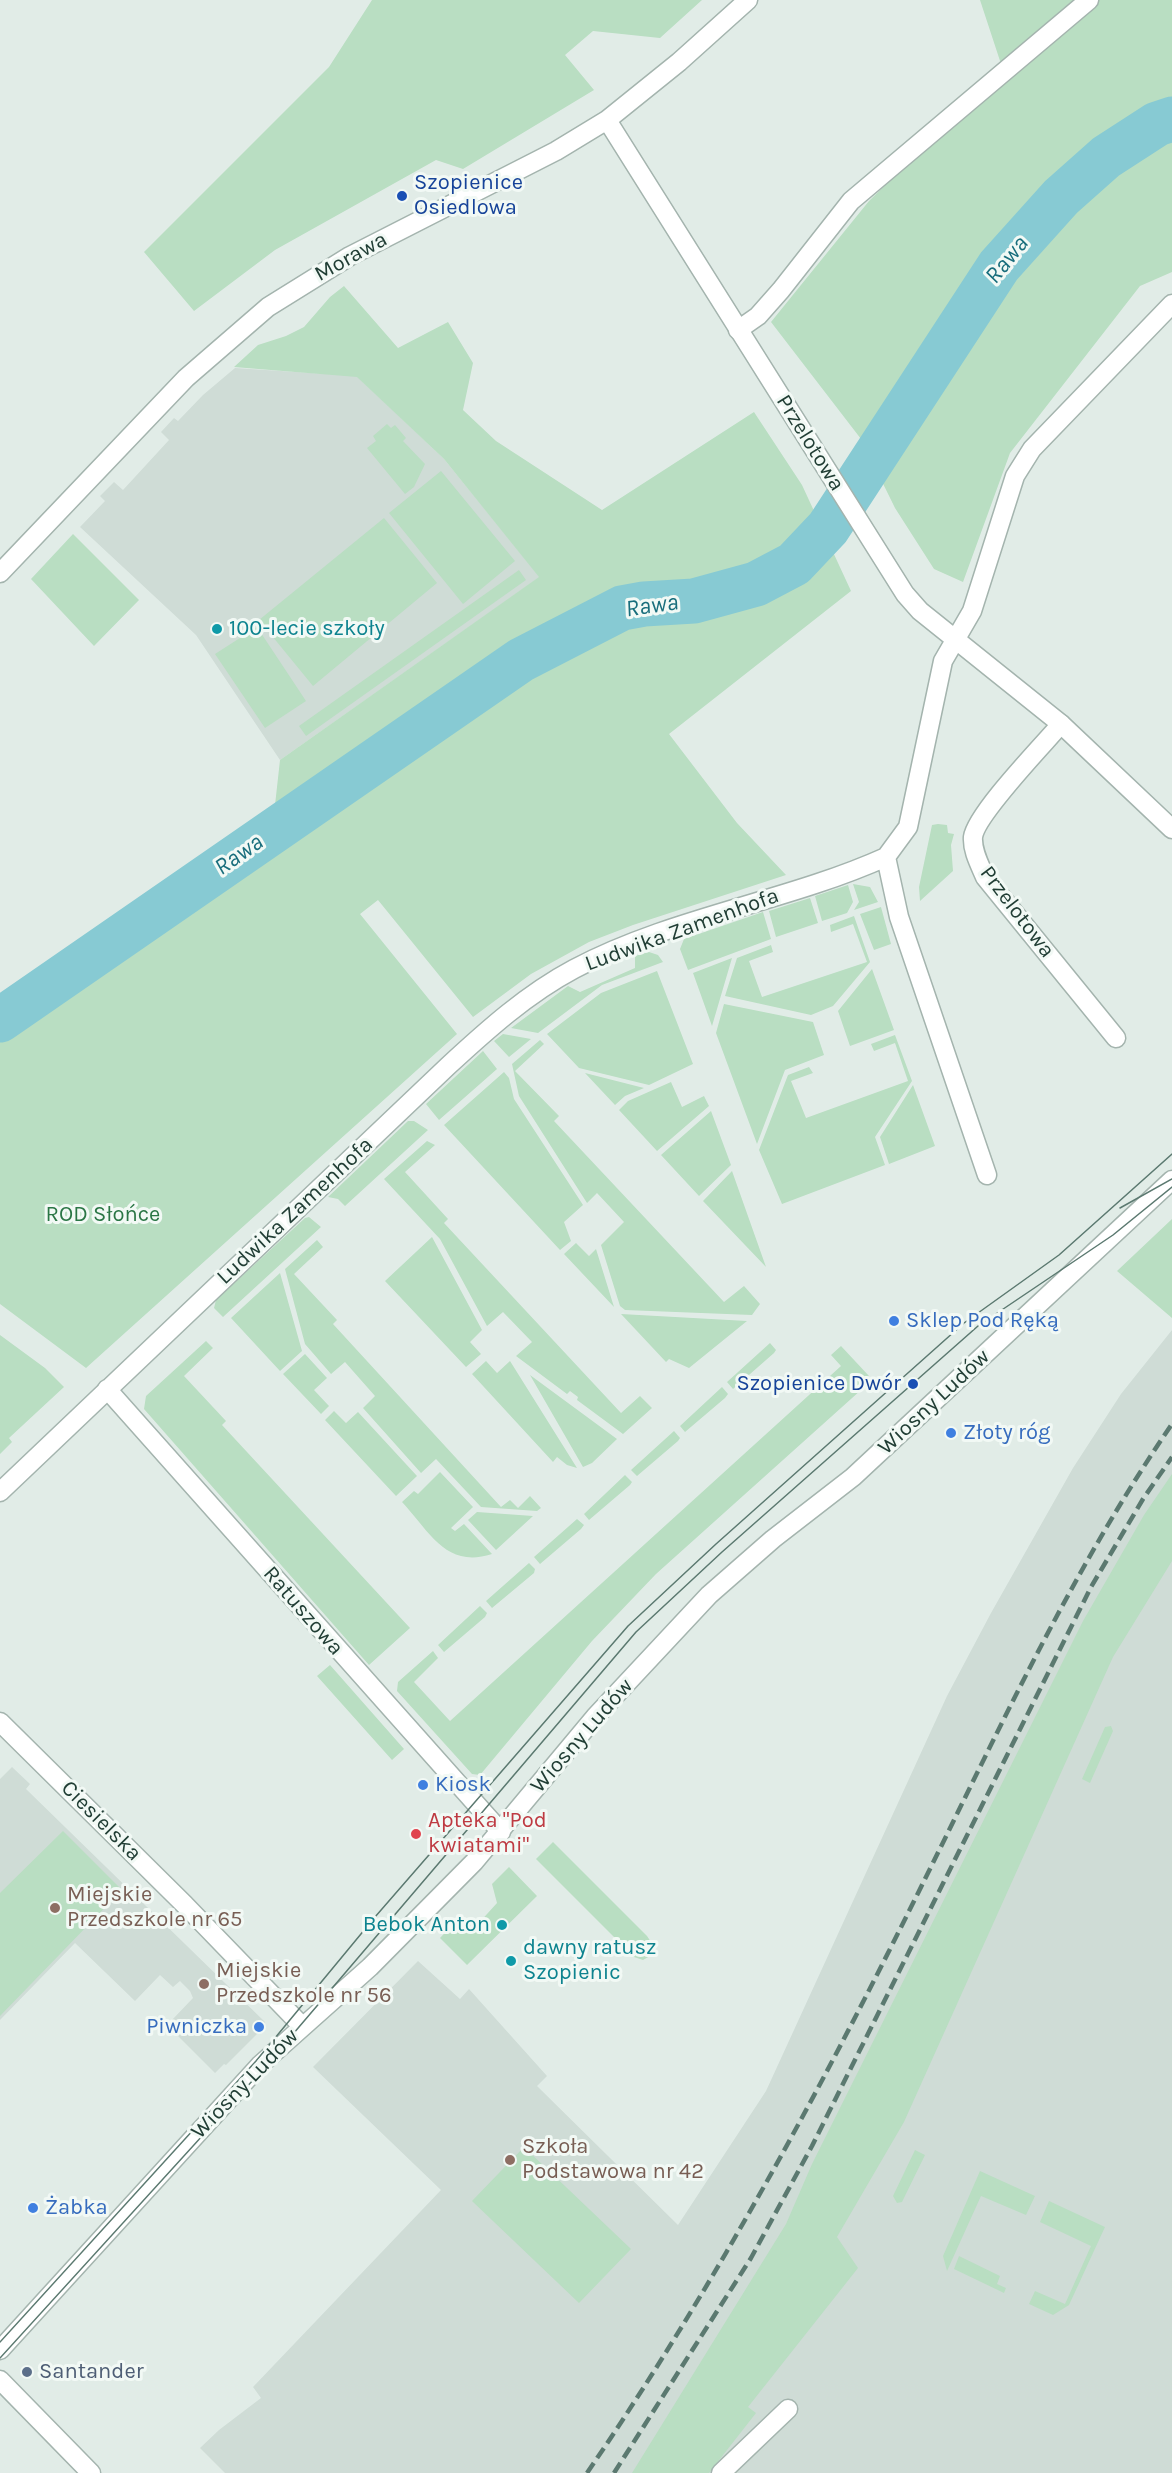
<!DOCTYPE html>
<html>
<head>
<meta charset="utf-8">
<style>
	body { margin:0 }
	canvas { display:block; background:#e1ece7 }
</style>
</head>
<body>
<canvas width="1172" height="2473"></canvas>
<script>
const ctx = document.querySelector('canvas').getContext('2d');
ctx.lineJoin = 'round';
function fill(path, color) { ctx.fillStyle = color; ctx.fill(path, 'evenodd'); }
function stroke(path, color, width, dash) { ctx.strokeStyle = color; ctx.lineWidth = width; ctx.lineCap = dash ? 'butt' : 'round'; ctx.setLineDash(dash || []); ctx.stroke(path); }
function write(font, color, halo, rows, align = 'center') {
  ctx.font = font + ' Karla,sans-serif'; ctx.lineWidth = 6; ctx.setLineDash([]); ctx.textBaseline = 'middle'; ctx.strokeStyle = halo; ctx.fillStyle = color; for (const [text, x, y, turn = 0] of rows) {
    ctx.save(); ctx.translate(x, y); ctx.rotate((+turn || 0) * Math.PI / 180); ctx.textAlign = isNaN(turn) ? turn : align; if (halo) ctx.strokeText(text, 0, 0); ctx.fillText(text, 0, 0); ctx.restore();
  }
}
fill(new Path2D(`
	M235,368L357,376L444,459L540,577L280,760L196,635L80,527L105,501L100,496L114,482L123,490L169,440L161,432L174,418L178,421L203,395Z
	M1172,1330V2473H225L200,2448L219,2430L261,2398L253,2387L441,2190L313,2067L418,1961L460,1999L469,1989L547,2076L537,2086L678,2225L766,2091L947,1696L991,1613L1073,1468L1121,1394Z
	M12,1767L30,1784L26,1789L265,2022L263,2028L226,2065L224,2064L215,2073L173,2031L177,2026L171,2021L193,1998L190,1991L180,1981L173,1987L160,1975L135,2001L75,1943L0,2020V1779Z`), '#cfdcd6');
fill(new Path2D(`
	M372,0H702L660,38L593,31L565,55L594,90L463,169L436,160L275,250L194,311L144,252L329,67Z
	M980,0H1172V272L1140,286L1010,453L963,582L934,569L895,508L861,439L771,322L869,201L1003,70Z
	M344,286L398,348L448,322L473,363L463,410L496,441L602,510L754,412L802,485L851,591L669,734L737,823L786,875L633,925L589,942L531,974L473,1017L378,900L360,914L457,1034L86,1368L0,1304V1001L275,805L280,760L539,577L444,459L357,377L234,367L258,345L286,336L304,327L330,297Z
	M387,424L391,428L395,425L406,438L403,441L425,464L414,487L405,494L367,448L376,441L373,436Z
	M441,471L515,561L463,604L389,513Z
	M384,518L437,583L313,686L259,620Z
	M73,534L139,600L94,646L31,579Z
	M519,570L526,580L306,736L299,726Z
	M257,627L306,701L265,728L215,654Z
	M938,824L947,825L948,833L954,834L951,845L953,871L920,901L919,887L932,825Z
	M853,884L870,887L878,902L854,910L859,902Z
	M848,885L853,902L847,913L822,921L815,896Z
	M810,898L818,923L776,937L769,911Z
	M881,907L891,944L874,950L860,914Z
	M763,912L771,939L688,970L680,949L684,939Z
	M854,916L870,962L833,1006L811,1015L725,996L737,958L771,945L773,952L749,961L762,997L867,962L853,924L831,932L830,925Z
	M649,952L658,955L663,962L602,985L538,1033L511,1028L568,986L580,992L635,968V956Z
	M732,958L712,1026L693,973Z
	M872,969L894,1030L850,1046L838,1011Z
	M657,971L693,1064L649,1085L579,1068L547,1034L601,993Z
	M724,1004L813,1022L824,1055L785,1070L757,1144L716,1033Z
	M503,1034L531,1039L509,1057L494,1041Z
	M895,1035L912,1081L875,1137L885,1165L782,1204L759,1150L788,1075L809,1067L813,1073L791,1081L806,1118L908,1081L895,1043L874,1051L871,1044Z
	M540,1040L544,1044L515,1071L559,1116L554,1121L724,1302L744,1286L760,1304L752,1315L625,1310L620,1306L601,1245L624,1222L597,1193L587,1203L519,1096L512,1064Z
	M483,1051L497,1069L439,1120L426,1104Z
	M504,1072L509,1078L514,1099L583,1205L564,1222L571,1241L560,1250L444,1125Z
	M585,1073L644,1088L625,1096L615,1105Z
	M671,1082L682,1107L704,1096L709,1106L657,1151L619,1110L628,1101Z
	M913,1085L935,1146L889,1164L880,1137Z
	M711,1111L731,1165L699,1196L661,1155Z
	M408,1121H414L428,1130L345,1206L338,1199L328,1197Z
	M427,1141L435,1145L405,1172L448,1219L444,1223L621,1413L640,1396L652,1408L623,1434L577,1400L578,1397L570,1391L567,1394L516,1356L532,1342L503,1312L487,1326L440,1239L384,1179Z
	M732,1171L766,1267L703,1201Z
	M309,1217L321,1227L223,1317L214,1308L216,1300L305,1218Z
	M1172,1219V1318L1117,1271Z
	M432,1237L482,1330L470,1342L481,1354L466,1367L385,1281Z
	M317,1240L323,1247L294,1274L337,1320L333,1324L501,1507L510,1500L518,1508L530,1496L541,1508L537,1511L481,1507L436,1459L421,1473L363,1408L375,1396L345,1362L331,1374L305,1344L285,1269Z
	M576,1243L589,1256L596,1249L614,1307L564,1254Z
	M280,1273L302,1351L280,1371L231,1318Z
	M621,1314L747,1321L689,1368L669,1359L666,1362Z
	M0,1335L45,1368L64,1387L9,1438L12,1442L0,1454Z
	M206,1341L213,1348L184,1376L226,1421L222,1425L410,1628L369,1665L144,1409L146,1396Z
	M770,1343L776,1350L774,1353L733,1389L727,1382Z
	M841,1346L869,1376L858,1386L861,1390L656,1574L592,1641L480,1775L472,1774L397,1691L398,1682L433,1651L438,1658L414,1682L450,1721L841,1366L831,1355Z
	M305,1354L327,1378L314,1390L329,1406L321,1414L283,1374Z
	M486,1361L497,1373L510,1361L577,1468L567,1465L557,1457L553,1462L472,1374Z
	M530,1375L617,1439L592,1463L583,1467Z
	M722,1387L728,1394L725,1398L685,1432L680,1426Z
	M334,1411L346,1423L358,1412L417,1476L396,1496L325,1420Z
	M674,1431L680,1438L678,1441L637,1476L631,1470Z
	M440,1472L473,1507L451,1528L455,1531L464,1524L492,1554C446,1569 430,1532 402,1502L414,1491L418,1494Z
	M1172,1474V1561L1113,1657L904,2122L837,2237L858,2268L748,2407L756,2413L709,2473H632L786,2224L812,2164L1083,1621L1144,1515Z
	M625,1475L632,1482L630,1485L589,1520L584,1514Z
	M477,1512L533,1516L496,1550L468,1520Z
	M577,1519L584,1525L581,1529L540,1564L534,1557Z
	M529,1563L535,1569L534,1573L492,1608L486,1601Z
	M480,1606L487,1613L485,1617L444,1652L438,1645Z
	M330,1665L404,1749L392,1760L317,1676Z
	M1111,1726L1113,1731L1090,1783L1082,1779L1105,1727Z
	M63,1831L122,1890L0,2016V1893Z
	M553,1842L647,1936L653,1945L650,1956L643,1960L634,1957L536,1859Z
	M509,1867L537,1896L467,1965L440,1938L455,1922L477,1925L497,1903L492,1884Z
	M524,2147L631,2249L579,2303L472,2201Z
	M915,2150L925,2155L902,2202L897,2203L893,2196Z
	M980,2171L1035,2196L1026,2215L981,2196L947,2271L943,2256Z
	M1049,2201L1105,2227L1069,2305L1053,2315L1029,2304L1035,2291L1065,2304L1091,2246L1040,2222Z
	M959,2256L1000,2276L997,2284L1006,2288L1004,2293L954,2269Z`), '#b9dec2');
stroke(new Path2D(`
	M0,1020L521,660L622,608L644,604L694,601L756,584L794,564L828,528L999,266L1061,197L1106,157L1157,124L1172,119`), '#87cad3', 45);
const minor = new Path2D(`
	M738,330L758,316L781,290L851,201L1089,0
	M1061,724C1043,745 976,814 973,837C972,851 980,865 985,877L1116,1038
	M886,857L899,917L987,1175
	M107,1389L501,1832
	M0,1492L448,1066C487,1030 527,994 574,969C672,917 786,902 886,857L908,827L943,661L972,611L1015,476L1032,449L1172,304
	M0,1722L185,1905L302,2026
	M0,2380L91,2473
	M721,2473L788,2409`);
const tertiary = new Path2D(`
	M607,120L905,594L920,611L1061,724L1172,829
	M0,573L186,378L268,307L350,256L556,151L607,120L679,62L748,0
	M0,2350L260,2065L370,1967L474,1862L595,1717L709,1595L773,1539L853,1477L1172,1180`);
stroke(minor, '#a4b4ae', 21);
stroke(tertiary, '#a4b4ae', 21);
stroke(minor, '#fff', 18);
stroke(tertiary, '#fff', 18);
stroke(new Path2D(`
	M1120,1208L1172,1179
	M0,2342L256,2061L375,1917L628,1626L716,1544L964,1323L1059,1255L1172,1154
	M0,2358L264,2068L636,1632L722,1552L978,1326L1113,1235L1172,1187`), '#5b7970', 1.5);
stroke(new Path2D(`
	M587,2473C715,2286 821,2089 922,1885C1000,1728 1072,1570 1172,1424
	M614,2473L751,2258L812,2146L1091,1587L1143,1499L1172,1457`), '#5b7970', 4.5, [12, 6]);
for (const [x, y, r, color] of [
	[402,196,6,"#1a4fb4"],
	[217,629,6,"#0f9aa8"],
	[894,1321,6,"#3f7fe0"],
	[913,1384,6,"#1a4fb4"],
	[951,1433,6,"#3f7fe0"],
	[423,1785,6,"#3f7fe0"],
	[416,1834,6,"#e0444e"],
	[55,1908,6,"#8d6e63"],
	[502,1925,6,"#0f9aa8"],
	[511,1961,6,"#0f9aa8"],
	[204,1984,6,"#8d6e63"],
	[259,2027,6,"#3f7fe0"],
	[510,2160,6,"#8d6e63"],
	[33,2208,6,"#3f7fe0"],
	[27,2372,6,"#5c6f8a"]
]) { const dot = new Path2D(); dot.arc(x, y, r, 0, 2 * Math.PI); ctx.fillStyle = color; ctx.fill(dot); stroke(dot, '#f2f9f5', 2); }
write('22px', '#164399', '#f2f9f5', [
	["Szopienice",414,183],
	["Osiedlowa",414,208],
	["Szopienice Dwór",901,1384,"right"]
], 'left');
write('22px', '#213e35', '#f2f9f5', [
	["Morawa",351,257,-29],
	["Przelotowa",810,443,58],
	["Przelotowa",1017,912,53],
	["Ludwika Zamenhofa",682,930,-20],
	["Ludwika Zamenhofa",295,1211,-43],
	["Wiosny Ludów",934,1402,-43],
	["Ratuszowa",303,1611,49],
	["Wiosny Ludów",582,1736,-49],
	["Ciesielska",101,1821,45],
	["Wiosny Ludów",245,2084,-46]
]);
write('22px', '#0d838f', '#f2f9f5', [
	["100-lecie szkoły",229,629],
	["Bebok Anton",490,1925,"right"],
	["dawny ratusz",523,1948],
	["Szopienic",523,1973]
], 'left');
write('22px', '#2a7645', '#f2f9f5', [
	["ROD Słońce",103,1215]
]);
write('22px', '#366cbe', '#f2f9f5', [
	["Sklep Pod Ręką",906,1321],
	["Złoty róg",963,1433],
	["Kiosk",435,1785],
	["Piwniczka",247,2027,"right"],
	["Żabka",45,2208]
], 'left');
write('22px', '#be3a42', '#f2f9f5', [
	["Apteka \"Pod",428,1821],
	["kwiatami\"",428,1846]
], 'left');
write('22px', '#785e54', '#f2f9f5', [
	["Miejskie",67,1895],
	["Przedszkole nr 65",67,1920],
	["Miejskie",216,1971],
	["Przedszkole nr 56",216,1996],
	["Szkoła",522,2147],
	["Podstawowa nr 42",522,2172]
], 'left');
write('22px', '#4e5e75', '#f2f9f5', [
	["Santander",39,2372]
], 'left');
write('italic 24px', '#196e7c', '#f2f9f5', [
	["Rawa",1007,260,-51],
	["Rawa",652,606,-8],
	["Rawa",239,855,-35]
]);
</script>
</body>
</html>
